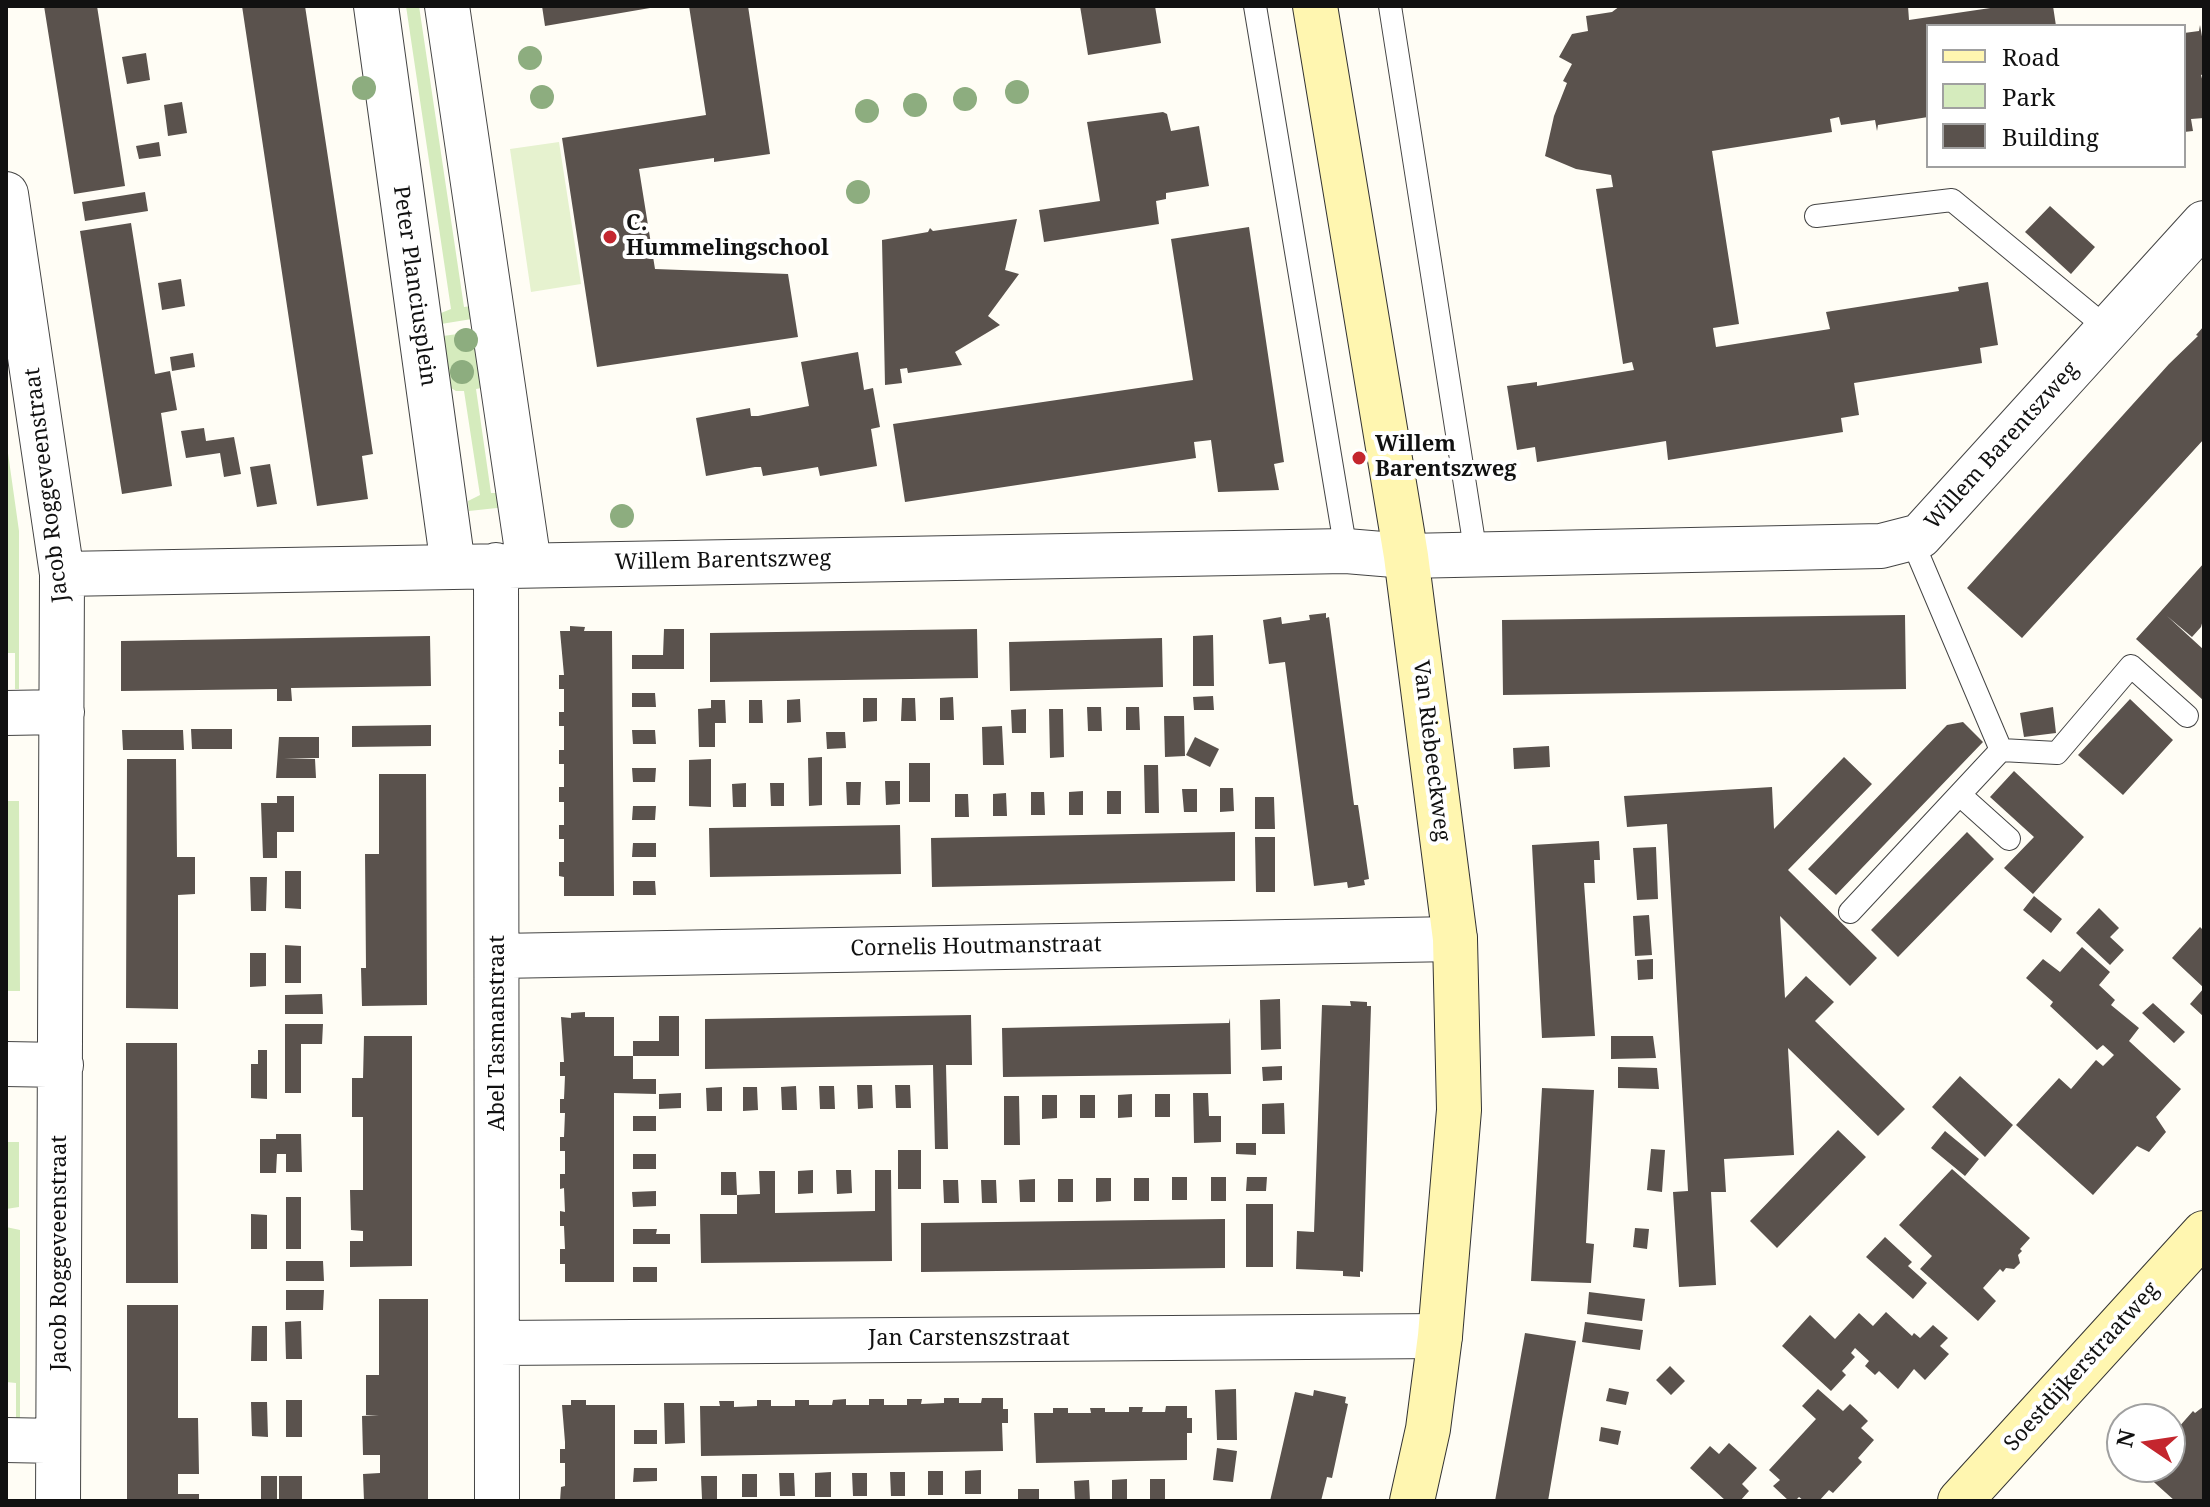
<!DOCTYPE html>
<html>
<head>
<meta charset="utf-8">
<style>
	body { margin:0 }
	#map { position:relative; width:2210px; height:1507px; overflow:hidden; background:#fffdf5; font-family:"Noto Serif",serif }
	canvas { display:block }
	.frame { position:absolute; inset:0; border:8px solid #111; pointer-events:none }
	.legend { position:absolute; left:1926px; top:24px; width:260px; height:144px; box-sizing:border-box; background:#fff; border:2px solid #a0a0a0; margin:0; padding:10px 14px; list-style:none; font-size:24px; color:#111 }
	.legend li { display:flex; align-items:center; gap:16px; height:40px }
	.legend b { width:40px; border:2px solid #a0a0a0 }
	.north { position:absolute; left:2106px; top:1403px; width:80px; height:80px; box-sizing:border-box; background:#fff; border:2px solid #a0a0a0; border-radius:50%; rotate:283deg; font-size:22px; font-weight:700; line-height:32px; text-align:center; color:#111 }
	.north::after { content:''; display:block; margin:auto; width:28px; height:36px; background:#c4262e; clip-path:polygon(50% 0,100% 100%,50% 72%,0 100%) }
</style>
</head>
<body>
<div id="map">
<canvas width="2210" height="1507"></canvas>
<div class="frame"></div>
<ul class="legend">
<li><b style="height:10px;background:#fff6b0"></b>Road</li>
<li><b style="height:22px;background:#d5ebbd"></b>Park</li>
<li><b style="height:22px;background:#5a524d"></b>Building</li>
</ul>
<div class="north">N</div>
</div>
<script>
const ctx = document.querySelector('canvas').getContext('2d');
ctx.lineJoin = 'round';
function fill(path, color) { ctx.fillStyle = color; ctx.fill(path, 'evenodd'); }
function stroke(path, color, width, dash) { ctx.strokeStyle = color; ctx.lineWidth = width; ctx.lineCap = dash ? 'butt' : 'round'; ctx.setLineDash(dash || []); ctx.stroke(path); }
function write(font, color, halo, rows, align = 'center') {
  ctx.font = font + ' "Noto Serif",serif'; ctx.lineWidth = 8; ctx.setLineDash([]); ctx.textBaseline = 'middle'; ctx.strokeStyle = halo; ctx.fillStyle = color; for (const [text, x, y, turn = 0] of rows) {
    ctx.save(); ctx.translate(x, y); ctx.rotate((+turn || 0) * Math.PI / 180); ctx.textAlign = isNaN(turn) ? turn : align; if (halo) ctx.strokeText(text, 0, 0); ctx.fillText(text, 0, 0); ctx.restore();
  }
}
fill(new Path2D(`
	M406,6H419L464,307L471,306L478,318L441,324V313L451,309Z
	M480,331L482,388L476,389L491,493H500L506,507L469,511L468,501L480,495L464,391H456L451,388L443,336Z
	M6,439L19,531V689H15V653H6Z
	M6,801H19L20,991H6Z
	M6,1142H19V1207L6,1209Z
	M6,1227L20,1230V1419H16V1383L6,1382Z`), '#d5ebbd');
fill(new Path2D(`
	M559,142L581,284L531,292L510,149Z`), '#e6f2cf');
fill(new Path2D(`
	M44,6H97L125,186L74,194Z
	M242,6H305L373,454L362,456L368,499L317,506Z
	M542,6H650V8L545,26Z
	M689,6H748L770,154L714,162V158L639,169L655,269L788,274L798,337L597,367L562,138L706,115Z
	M1080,6H1155L1161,43L1088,55Z
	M1620,6H1908L1909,20L2004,6H2053L2056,26H1928V117L1878,125L1877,131L1875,120L1841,125L1839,117L1830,119L1832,132L1712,151L1739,324L1713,328L1716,347L1830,329L1826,312L1959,291L1958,287L1988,282L1998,345L1980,348L1982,363L1854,383L1859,415L1841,418L1843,432L1668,460L1666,441L1537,462L1535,447L1517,450L1507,386L1537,382V386L1634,370L1632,362L1623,364L1596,189L1613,187L1611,175L1576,169L1545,156L1554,116L1567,83L1563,81L1572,64L1559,57L1572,34L1588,31L1586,16L1612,12Z
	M2200,25L2204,48V74L2201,75L2204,86V118L2191,119L2193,131L2184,132V33L2199,31Z
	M146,53L150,80L127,84L122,57Z
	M182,102L187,133L168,136L164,105Z
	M1163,112L1167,114L1171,131L1199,126L1209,186L1166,193V199L1156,201L1159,224L1044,242L1039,210L1100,201L1087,122Z
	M159,142L161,156L139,159L136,146Z
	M145,192L148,211L85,221L82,202Z
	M2050,206L2095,247L2071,274L2025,232Z
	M1017,219L1005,270L1019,274L988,316L1000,325L955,352L962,365L908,373L907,368L900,369L902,383L885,385L882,240L928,232L930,228L933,231Z
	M131,223L155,374L170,371L177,410L161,413L172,486L122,494L80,231Z
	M1249,227L1284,462L1274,464L1279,490L1218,492L1211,440L1194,442L1196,458L905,502L893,424L1193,380L1171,239Z
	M181,279L185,306L162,310L158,283Z
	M2204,326V439L2022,638L1967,588L2169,364L2198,336L2196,335Z
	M858,352L864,390L873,388L880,427L871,429L877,466L820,476L818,467L763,476L761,467H755L706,476L696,418L750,408L751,416H758L809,406L801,362Z
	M193,353L195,367L172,371L170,357Z
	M204,428L206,441L234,437L241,474L224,477L220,453L186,458L181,431Z
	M270,464L277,504L257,507L250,467Z
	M2204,563V616L2201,627L2192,637L2167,616L2204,650V701L2136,639Z
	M1326,613V618L1329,617L1354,805H1358L1369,879L1364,880L1365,885L1348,888L1347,882L1314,886L1285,662L1269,664L1263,620L1281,617L1282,624L1310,620L1309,615Z
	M1905,615L1906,689L1503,695L1502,620Z
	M570,626L585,627L584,631H612L614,896H564V877L559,876V862H564V839H559V825H564V802H559V787H564V764H559V750H564V726H559V712H564V689H559V675H564L560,631H570Z
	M664,629H684V669H632V655H663Z
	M977,629L978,678L710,682V633Z
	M1213,635L1214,686H1193V636Z
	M430,636L431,686L291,688L292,701H277V689L121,691V641Z
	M1162,638L1163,687L1010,691L1009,642Z
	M632,693H655L656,707H632Z
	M1213,696L1214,710H1194L1193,697Z
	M953,697L954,720H940V698Z
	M863,698H877V721L863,722Z
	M902,698H915L916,721H901Z
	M800,699L801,722L787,723V700Z
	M2130,699L2173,740L2123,795L2078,755Z
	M711,700H725L726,723H715V747H699L698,709L711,708Z
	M749,700H762L763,723H749Z
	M1087,707H1101L1102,731H1088Z
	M1126,707H1139L1140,730H1126Z
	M2053,707L2056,733L2024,737L2020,713Z
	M1026,709V733H1012L1011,710Z
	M1049,709H1063L1064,757L1050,758Z
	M1164,716H1184L1185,756L1165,757Z
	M1963,722L1983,742L1836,895L1808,869L1947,725Z
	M431,725V746L352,747V726Z
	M1002,726L1004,765H983L982,727Z
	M191,729H232V749H192Z
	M122,730H183L184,750H123Z
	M632,730H655L656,744H633Z
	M826,732H845L846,748L827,749Z
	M279,737H319V758H284L315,759L316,778H276Z
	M1195,737L1219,749L1210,767L1186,755Z
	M1549,746L1550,767L1514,769L1513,748Z
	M822,757V805L809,806L808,758Z
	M1844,757L1872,784L1788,870L1877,958L1850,986L1780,916L1785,998L1806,976L1834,1002L1815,1021L1905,1109L1878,1136L1788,1048L1794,1155L1724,1159L1726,1192H1711L1716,1285L1679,1287L1673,1192L1688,1191L1667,824L1627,827L1624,796L1772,787L1774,829Z
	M127,759H176L177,857H195V894L178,895V1009L126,1008Z
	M711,759V807L689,806V760Z
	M909,763H930V802H909Z
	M1144,765H1158L1159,813H1145Z
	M632,768H656L655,782H633Z
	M2014,771L2084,837L2033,894L2004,868L2034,837L1990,797Z
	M379,774H426L427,1005L362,1006L361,968H366L365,854H379Z
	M885,781H900V804L886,805Z
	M846,782H861L860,805H847Z
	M746,783V807H733L732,784Z
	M770,783H784V806H771Z
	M1220,788H1233L1234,811L1220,812Z
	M1182,789H1197V812H1184Z
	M1083,791V815H1069V792Z
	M1107,791H1121V814H1107Z
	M1031,792H1044L1045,815H1031Z
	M1006,793L1007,816H993V794Z
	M955,794H968L969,817H955Z
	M277,796H294V832H277V858H263L261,803H277Z
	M1255,797H1274L1275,829H1255Z
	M633,806H656L655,820H632Z
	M900,825L901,874L710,877L709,828Z
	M1235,832V881L932,887L931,838Z
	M1967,832L1994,859L1898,957L1871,930Z
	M1255,837H1275V892H1256Z
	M1599,841L1600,860H1594L1595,883H1584L1595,1036L1542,1038L1532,845Z
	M633,843H656V857H632Z
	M1656,847L1658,899L1637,900L1633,848Z
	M285,871H301V909L285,908Z
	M250,877H267L266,911H251Z
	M633,881H655L656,895H633Z
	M2034,896L2062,919L2051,933L2023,910Z
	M2099,908L2119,928L2110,937L2124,950L2110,965L2076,933Z
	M1649,915L1652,955L1635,956L1633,916Z
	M2200,927L2204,931V988L2172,958Z
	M285,945L301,946V983H285Z
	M2082,947L2110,972L2099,985L2115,1000L2111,1005L2139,1028L2129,1041L2181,1089L2156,1117L2166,1132L2149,1152L2137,1146L2093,1195L2016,1125L2059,1078L2071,1089L2096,1060L2103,1066L2114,1055L2103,1045L2097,1050L2050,1006L2053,1002L2026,978L2043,959L2060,972Z
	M250,953H266V986L250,987Z
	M1653,959V979L1638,980L1637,960Z
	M2204,988V1017L2190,1004Z
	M322,994L323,1014H285V995Z
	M1280,999L1281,1049L1261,1050L1260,1000Z
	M1350,1001L1367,1002V1006H1371L1363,1272L1360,1271V1277L1343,1276V1271L1296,1269L1297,1231L1314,1232L1322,1005L1351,1006Z
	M2153,1003L2185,1032L2174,1043L2142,1013Z
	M585,1012V1017H614V1056H633V1079H656V1094L614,1093V1282H565V1264H560V1249H565L564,1226H560V1211L565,1212L564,1188L560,1189V1174H565V1151H560V1137H564L565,1113H560V1099H564L565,1076H560V1062H564L561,1017L571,1018V1013Z
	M971,1015L972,1065H946L948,1149H935L933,1065L705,1069V1019Z
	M659,1016H679V1056H633V1041H659Z
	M1230,1018L1231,1074L1003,1077L1002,1028L1229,1023Z
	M285,1024H323L322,1044H301V1093H285Z
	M364,1036H412V1266L350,1267V1241H363V1231L351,1230L350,1190H363V1117H352V1078H363Z
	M1611,1036H1653L1656,1058L1611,1059Z
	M126,1043H177L178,1283H126Z
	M258,1050H267V1099L251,1098V1064H258Z
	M1282,1066V1080L1263,1081L1262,1067Z
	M1618,1067L1657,1068L1659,1089L1618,1088Z
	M1960,1076L2013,1125L1985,1157L1932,1107Z
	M857,1085H872L873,1108L858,1109Z
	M895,1085H910L911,1108H896Z
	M796,1086L797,1110H782L781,1087Z
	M819,1086H834L835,1109H820Z
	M722,1087V1111H707L706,1088Z
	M743,1087H757L758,1110L743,1111Z
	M1542,1088L1594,1090L1586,1243L1594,1244L1591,1283L1531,1281Z
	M681,1093V1108L659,1109V1094Z
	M1193,1093H1208L1209,1116H1221V1142L1194,1143Z
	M1132,1094V1117L1118,1118V1095Z
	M1155,1094H1170V1117H1155Z
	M1042,1095H1057V1118L1042,1119Z
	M1080,1095H1095V1118H1080Z
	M1004,1096H1019L1020,1145H1004Z
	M1284,1103L1285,1134H1262V1104Z
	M633,1116H656V1131H633Z
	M1838,1130L1866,1157L1777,1248L1750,1221Z
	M1945,1131L1979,1159L1965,1176L1931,1148Z
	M276,1134H301L302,1172H286V1154H277L276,1173H260V1139H276Z
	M1236,1143H1256V1155L1236,1154Z
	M1651,1149L1665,1150L1662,1192L1647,1190Z
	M898,1150H921V1189H898Z
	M633,1154H656V1169H633Z
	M1952,1169L2030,1238L2020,1249L2022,1251L2018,1255L2020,1263L2014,1269L2006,1268L2003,1272L2000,1269L1983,1288L1996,1301L1978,1321L1920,1269L1932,1256L1899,1225Z
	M813,1170V1193L798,1194V1171Z
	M836,1170H851L852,1193L837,1194Z
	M875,1170H891L892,1261L701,1263L700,1214H737V1195L760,1194L759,1171H775V1213L875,1211Z
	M721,1172H736L737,1195H721Z
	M1172,1177H1187V1200H1172Z
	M1211,1177H1226V1201H1211Z
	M1247,1177H1267L1266,1191H1246Z
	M1096,1178H1111V1201L1096,1202Z
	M1134,1178H1149V1201H1134Z
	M1035,1179V1202H1020L1019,1180Z
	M1058,1179H1073V1202H1058Z
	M943,1180H958L959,1203H944Z
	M981,1180H996L997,1203H982Z
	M656,1191V1206L633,1207L632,1192Z
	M286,1197H301V1249H286Z
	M1246,1204H1273V1267H1246Z
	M251,1214L267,1215V1249H251Z
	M1225,1219V1268L921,1272V1223Z
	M1635,1228L1649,1229L1647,1249L1633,1247Z
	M633,1229H657L656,1234H670V1244H633Z
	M1885,1237L1912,1262L1908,1266L1927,1283L1913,1299L1866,1257Z
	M286,1261H323L324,1281H286Z
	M633,1267H657V1282H633Z
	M286,1290H324L323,1310H286Z
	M1589,1292L1645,1299L1642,1321L1587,1314Z
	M379,1299H428V1501H364L363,1474L380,1473V1455H363L362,1416L379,1415H366V1375H379Z
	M127,1305H178V1418H198L199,1474H178V1494H199V1501H127Z
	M1886,1312L1912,1336L1914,1333L1920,1338L1933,1325L1948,1338L1940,1346L1949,1354L1925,1380L1914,1369L1898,1389L1879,1371L1875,1375L1865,1366L1869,1361L1855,1348L1851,1353L1855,1357L1842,1371L1846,1375L1831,1391L1782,1346L1810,1315L1835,1339L1859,1313L1873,1326Z
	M301,1321L302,1359H286L285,1322Z
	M1585,1322L1643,1330L1640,1350L1582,1342Z
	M252,1326H267V1361H251Z
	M1525,1333L1576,1341L1562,1419L1548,1501H1495Z
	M1670,1366L1685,1381L1671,1395L1656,1380Z
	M1609,1388L1629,1392L1626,1405L1606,1401Z
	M1236,1389L1237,1440H1217L1215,1390Z
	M1818,1389L1843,1411L1850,1404L1862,1415L1868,1421L1861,1428L1874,1440L1858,1458L1862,1462L1833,1493L1829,1490L1819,1501H1804L1799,1497L1795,1501H1789L1773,1486L1780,1480L1769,1470L1816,1419L1802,1406Z
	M1314,1390L1346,1397L1345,1403L1348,1404L1332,1478L1327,1477L1321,1501H1270L1295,1392L1313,1396Z
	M944,1398H959V1403H981L982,1398H1003V1409H1008V1423H1002L1003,1451L701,1456L700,1406H720L719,1401H734V1407L757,1406V1400H771V1406H795V1400H809V1405H832L833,1400L846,1399V1405H869V1399H884V1405H907V1399H922L921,1404L944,1403Z
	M286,1400H302V1437H286Z
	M571,1400H586V1405H615V1501H560L561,1487L565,1486V1463H560V1449H565V1442L562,1405H571Z
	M251,1402H267L268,1437L252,1436Z
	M664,1403H684L685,1443L665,1444Z
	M1166,1406H1187V1418H1192V1433H1187V1460L1036,1463L1034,1413H1053V1408H1068V1413H1091L1090,1408H1105V1412H1129V1407H1143L1142,1412H1165Z
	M2204,1406V1501H2175L2146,1475L2153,1467H2170V1437L2193,1411L2195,1413Z
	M1601,1427L1621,1431L1618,1445L1599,1441Z
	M634,1430H657V1444H634Z
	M1729,1443L1757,1468L1742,1484L1749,1491L1740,1501H1726L1690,1468L1710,1446L1719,1454Z
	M1217,1448L1237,1451L1233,1482L1213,1480Z
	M634,1468H657V1481L633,1482Z
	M981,1470V1494H965V1471Z
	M928,1471H943V1495H928Z
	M831,1472V1497H815V1473Z
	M890,1472H905V1496H891Z
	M779,1473H794L795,1496H780Z
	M852,1473H867V1496H853Z
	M742,1474H757V1497H742Z
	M261,1476H277V1501H261Z
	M279,1476H302V1501H279Z
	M701,1476H717V1499H702Z
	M1127,1479V1501H1112V1480Z
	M1150,1479H1165V1501H1150Z
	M1089,1480L1090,1501H1075L1074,1481Z
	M1018,1489H1039V1501H1018Z`), '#5a524d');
const lane = new Path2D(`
	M1255,6L1346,551
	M1390,6L1476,555
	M1816,216L1952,200L2108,329
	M2001,750L2057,753L2131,666L2187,716
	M1960,795L2009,839
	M1850,912L2001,750L1911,538`);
const street = new Path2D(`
	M376,6L453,566
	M447,6L529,564
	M6,194L62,574L58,1501
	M496,565L497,1501
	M62,574L1346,551L1406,556L1881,546L1920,536L2204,223
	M6,713L62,712
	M498,956L1455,939
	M6,1064L61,1065
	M498,1343L1440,1336
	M6,1440L58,1441`);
const secondary = new Path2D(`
	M1315,6L1406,556L1455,939L1459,1110L1440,1336L1428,1429L1412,1501
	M1960,1501L2204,1233`);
stroke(lane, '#444', 24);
stroke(street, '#444', 46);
stroke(secondary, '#333', 46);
stroke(lane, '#fff', 22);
stroke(street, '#fff', 44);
stroke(secondary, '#fff6b0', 44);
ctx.fillStyle = '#8dad7f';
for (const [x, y] of [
	[530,58],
	[364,88],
	[1017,92],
	[542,97],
	[965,99],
	[915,105],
	[867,111],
	[858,192],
	[466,340],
	[462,372],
	[622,516]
]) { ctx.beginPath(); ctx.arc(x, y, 12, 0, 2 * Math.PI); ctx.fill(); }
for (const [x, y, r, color] of [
	[610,237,8,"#c4262e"],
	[1359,458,8,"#c4262e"]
]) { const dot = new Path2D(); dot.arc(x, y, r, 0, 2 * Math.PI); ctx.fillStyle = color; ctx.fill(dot); stroke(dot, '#fff', 3); }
write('bold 22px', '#111', '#fff', [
	["C.",626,224],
	["Hummelingschool",626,249],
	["Willem",1375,445],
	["Barentszweg",1375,470]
], 'left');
write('22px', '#111', '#fff', [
	["Peter Planciusplein",414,286,82],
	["Willem Barentszweg",2002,446,-48],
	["Jacob Roggeveenstraat",47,485,-97],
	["Willem Barentszweg",723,561,-1],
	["Van Riebeeckweg",1431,751,83],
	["Cornelis Houtmanstraat",976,947,-1],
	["Abel Tasmanstraat",498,1033,-90],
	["Jacob Roggeveenstraat",60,1253,-90],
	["Jan Carstenszstraat",969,1339],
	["Soestdijkerstraatweg",2082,1367,-48]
]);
</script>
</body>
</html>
